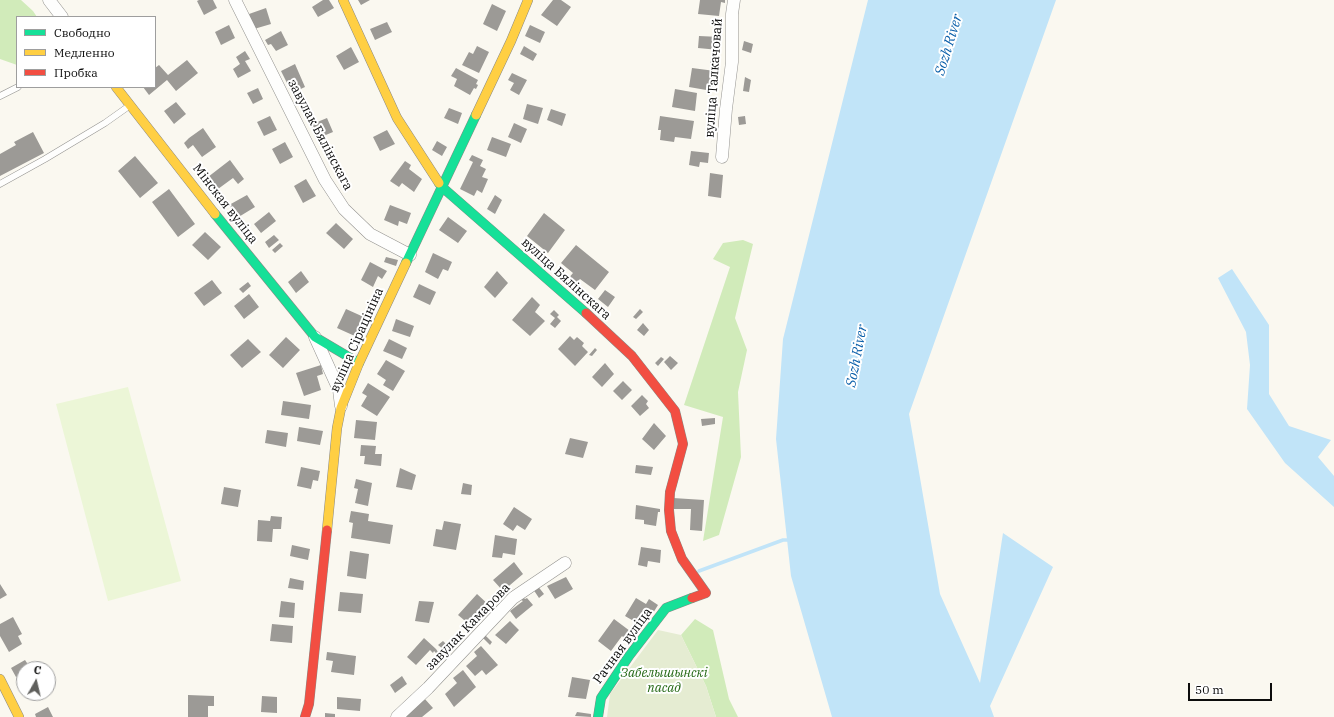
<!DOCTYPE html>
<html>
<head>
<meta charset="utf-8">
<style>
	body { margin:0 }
	#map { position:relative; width:1334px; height:717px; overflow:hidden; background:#faf8f0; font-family:"IBM Plex Serif",serif }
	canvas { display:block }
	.legend { position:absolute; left:16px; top:16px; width:140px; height:72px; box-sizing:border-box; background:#fff; border:1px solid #9e9e9e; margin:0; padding:5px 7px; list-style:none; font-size:12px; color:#0c0c0c }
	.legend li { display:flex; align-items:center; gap:8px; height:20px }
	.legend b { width:20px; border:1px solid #9e9e9e }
	.north { position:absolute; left:16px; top:661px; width:40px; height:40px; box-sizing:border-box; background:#fff; border:1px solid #9e9e9e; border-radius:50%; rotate:8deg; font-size:11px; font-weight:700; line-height:16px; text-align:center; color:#0c0c0c }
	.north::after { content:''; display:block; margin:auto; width:14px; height:18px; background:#5f5f5c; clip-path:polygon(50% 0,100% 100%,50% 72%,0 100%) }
	.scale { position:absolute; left:1188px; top:683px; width:84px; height:18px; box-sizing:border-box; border:2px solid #0c0c0c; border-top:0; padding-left:5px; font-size:12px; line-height:14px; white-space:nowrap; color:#0c0c0c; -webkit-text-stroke:3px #fff; paint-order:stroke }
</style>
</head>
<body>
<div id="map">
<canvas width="1334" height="717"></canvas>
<ul class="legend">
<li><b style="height:5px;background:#16e098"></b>Свободно</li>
<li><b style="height:5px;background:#ffcf43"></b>Медленно</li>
<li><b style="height:5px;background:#f24e42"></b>Пробка</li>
</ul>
<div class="north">С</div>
<div class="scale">50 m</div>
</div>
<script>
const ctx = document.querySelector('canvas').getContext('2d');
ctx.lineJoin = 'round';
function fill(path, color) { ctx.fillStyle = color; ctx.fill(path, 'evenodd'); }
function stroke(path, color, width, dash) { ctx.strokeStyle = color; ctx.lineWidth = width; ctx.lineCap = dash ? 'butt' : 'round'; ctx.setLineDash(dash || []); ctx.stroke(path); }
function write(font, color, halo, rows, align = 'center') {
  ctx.font = font + ' "IBM Plex Serif",serif'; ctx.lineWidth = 4; ctx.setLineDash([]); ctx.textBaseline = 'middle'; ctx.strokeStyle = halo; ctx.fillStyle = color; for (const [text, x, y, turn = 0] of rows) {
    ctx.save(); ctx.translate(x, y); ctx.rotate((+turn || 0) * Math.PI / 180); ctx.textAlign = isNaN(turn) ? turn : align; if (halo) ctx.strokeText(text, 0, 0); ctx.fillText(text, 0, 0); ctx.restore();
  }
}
fill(new Path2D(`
	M0,0H21L33,11L37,17H17V65L0,59Z
	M743,240L753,244L735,318L747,350L738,392L741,457L719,535L703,541L723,417L684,405L730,267L713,259L723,243Z
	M695,619L713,630L729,699L738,717H716L706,686L681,635Z`), '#d1ebba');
fill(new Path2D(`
	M658,630L681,635L706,686L716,717H607L610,694Z`), '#e5ecd2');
fill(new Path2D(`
	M128,387L181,581L108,601L56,404Z`), '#ecf6d7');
fill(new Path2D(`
	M868,0H1056L909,414L940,594L980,683L1003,533L1053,567L990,706L994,717H832L791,576L776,439L783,339Z
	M1232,269L1269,325V394L1289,426L1331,440L1318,457L1334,476V507L1285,463L1247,409L1250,365L1246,332L1218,278Z`), '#c1e4f8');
stroke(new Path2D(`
	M699,571L783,540H791`), '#c1e4f8', 3.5);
fill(new Path2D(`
	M199,0H213L217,8L204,15L197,1Z
	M323,0H329L334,8L318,17L312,7Z
	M358,0H370L361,5Z
	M553,0H561L571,7L557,26L541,15Z
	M700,0H725V3L721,2L719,16L698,14Z
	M492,4L506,11L497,31L483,24Z
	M266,8L271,24L254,29L249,14Z
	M387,22L392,32L375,40L370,29Z
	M229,25L235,38L221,45L215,32Z
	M530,25L545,32L540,43L525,36Z
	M281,31L288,45L276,51L271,44L268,45L265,40Z
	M699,36L720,37L719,50L698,48Z
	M744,41L753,44L751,53L742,50Z
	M477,46L489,52L479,73L462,65L469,52L473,54Z
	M524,46L537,54L533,61L520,54Z
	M351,47L359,62L344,70L336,56Z
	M245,51L250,59L245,61L251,71L238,78L233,69L240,64L236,57Z
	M711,57H719L717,64L710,63Z
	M187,60L198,73L176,91L167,80L149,95L143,87H155V68L159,65L168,75Z
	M295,64L305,87L292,93L281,71Z
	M456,68L478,80L476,84L478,85L476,89L474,88L470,95L454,86L457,79L451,76Z
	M692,68L715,71L712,91L689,87Z
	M512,73L527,80L519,95L510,90L514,83L508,80Z
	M745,77L751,80L749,92L743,91Z
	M258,88L263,99L253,104L247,93Z
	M675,89L697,93L695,111L672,107Z
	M176,102L186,114L174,124L164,111Z
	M527,104L543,108L538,124L523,119Z
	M449,108L462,113L458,124L444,118Z
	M551,109L566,114L562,126L547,120Z
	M270,116L277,130L264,136L257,122Z
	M660,116L694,121L691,139L675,137L674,142L660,140L661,130H658Z
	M745,116L746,124L739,125L738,117Z
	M327,118L333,132L316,139L310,125Z
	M514,123L527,129L521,143L508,137Z
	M203,128L216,147L202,157L193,145L188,149L184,143L189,138Z
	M387,130L395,144L380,151L373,137Z
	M33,132L44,153L0,176V154L16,145L14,142Z
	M492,137L511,144L506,157L487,150Z
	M437,141L447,147L442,156L432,150Z
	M285,142L293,157L280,164L272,149Z
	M691,151L709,153L708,163L700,162L699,167L689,165Z
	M472,155L483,160L480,166L486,169L482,177L488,179L482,193L477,190L474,196L460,189L473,162L469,160Z
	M135,156L158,183L140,198L118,171Z
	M230,160L244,179L238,184L233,178L218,189L208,177Z
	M405,161L411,165L409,169L422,179L414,192L402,183L399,187L390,181Z
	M710,173L723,175L721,198L708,196Z
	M306,179L316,196L303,203L294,186Z
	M169,189L195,224L178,237L152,202Z
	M247,195L255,207L237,218L229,205Z
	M495,195L502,200L495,214L487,209Z
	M390,205L411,213L407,224L399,221L398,226L384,220Z
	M269,212L276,221L261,233L254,224Z
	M544,213L565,230L548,253L527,236Z
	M448,217L467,231L458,243L439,230Z
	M336,223L353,239L344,249L326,233Z
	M205,232L221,247L208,260L192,245Z
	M274,235L279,240L269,248L265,242Z
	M280,243L283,246L275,253L272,250Z
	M576,245L609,272L595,290L580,279L573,286L567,280L573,273L561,263Z
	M433,253L452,262L448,271L443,269L438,279L425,272Z
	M386,257L398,260L396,266L384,262Z
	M370,262L387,271L382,279L378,276L373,287L361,280Z
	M301,271L309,282L296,293L288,282Z
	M497,271L508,283L495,298L484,287Z
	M212,280L222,293L204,306L194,293Z
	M248,282L251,286L243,293L239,289Z
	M419,284L436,292L430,305L413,297Z
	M605,290L615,297L608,307L598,299Z
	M249,294L259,307L244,319L234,306Z
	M532,297L540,305L535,312L545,321L530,336L512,320Z
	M346,309L366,318L357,337L337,328Z
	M640,309L643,312L636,319L633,317Z
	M554,310L559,315L557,317L561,321L555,328L550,324L555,318L550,314Z
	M396,319L414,326L410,337L392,331Z
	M643,323L649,330L644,336L637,330Z
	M570,336L574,340L577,337L584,343L582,346L588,352L575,366L558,349Z
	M286,337L300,350L283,368L269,355Z
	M248,339L261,352L242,368L230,355Z
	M389,339L407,348L402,359L383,351Z
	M595,348L597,350L592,356L589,355Z
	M670,356L678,363L671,370L664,362Z
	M661,357L664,359L658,366L655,363Z
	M386,360L405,371L393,391L383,385L386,380L377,374Z
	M605,363L614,374L602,387L592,377Z
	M321,365L323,374L317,376L321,390L304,396L296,373Z
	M623,381L632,390L622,400L613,391Z
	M368,383L390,397L377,416L361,406L367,396L362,393Z
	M642,395L648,401L646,404L649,408L640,416L631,406Z
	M283,401L311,405L309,419L281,415Z
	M715,418V424L702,426L701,419Z
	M356,420L377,422L375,440L354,438Z
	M654,423L666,436L654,450L642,439Z
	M299,427L323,431L320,445L297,441Z
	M267,430L288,433L286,447L265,443Z
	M570,438L588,442L583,458L565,454Z
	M361,445L376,446L375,454H382L381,466L364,464L365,456H360Z
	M636,465L653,467L651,475L635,473Z
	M301,467L320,471L318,481L313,480L311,489L297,486Z
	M400,468L416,475L412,490L396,487Z
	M356,479L372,483L368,506L355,503L358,489L354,488Z
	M463,483L472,485L471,495L461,494Z
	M224,487L241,490L238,507L221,504Z
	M673,498L704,500L702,531L690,530L691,509H674Z
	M636,505L660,509V512H658L656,526L644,524V520L635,519Z
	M514,507L532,519L525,530L517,525L513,531L503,524Z
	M351,511L369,514L368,521L393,525L390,544L351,538L353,523L349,522Z
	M271,516L282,517L281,529H273L272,542L257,541L258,520L270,521Z
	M444,521L461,524L456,550L433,546L436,529L442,530Z
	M495,535L517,539L515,555L503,553L502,558L492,557Z
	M292,545L310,549L308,560L290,556Z
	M641,547L661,550L660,563L648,561L647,567L638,565Z
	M350,551L369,554L366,579L347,576Z
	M514,562L523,574L503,591L493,580Z
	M566,577L573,589L555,599L547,586Z
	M290,578L304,581L303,590L288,588Z
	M0,584L7,595L0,599Z
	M537,585L544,594L539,598L533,589Z
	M340,592L363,594L361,613L338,611Z
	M477,594L490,606L486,612L484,610L470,625L458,615Z
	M524,598L525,599L527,598L533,605L516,619L510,611L523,601L521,600Z
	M636,598L646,604L649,599L658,605L650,618L643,614L637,623L625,616Z
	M281,601L295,603L294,618L279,617Z
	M419,601L434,602L429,623L415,621Z
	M13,617L22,634L18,636L22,644L9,652L0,636V624Z
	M614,619L630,631L624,638L622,636L611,651L598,641Z
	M510,621L519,630L506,644L495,635Z
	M272,624L293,626L292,643L270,641Z
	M485,635L492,642L490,645L482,637Z
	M424,638L436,649L438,652L437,654L434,651L433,653L430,650L416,665L407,657Z
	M443,641L447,645L443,649L438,645Z
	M481,646L498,665L486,675L482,670L475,676L466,666L477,656L474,652Z
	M327,652L356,656L354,675L331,672L333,661L326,660Z
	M25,660L31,669H24V683L19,675L16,677L11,668Z
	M463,670L476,687L454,707L445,694L457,683L453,678Z
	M402,676L407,684L395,693L390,685Z
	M572,677L590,680L586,699L568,697Z
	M188,695L214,696V706H208V717H188Z
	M262,696L277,697V713L261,712Z
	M337,697L361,699L360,711L337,709Z
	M424,698L433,708L422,717H407L405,714Z
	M48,707L53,717H36L35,714Z
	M577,712L591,714V717L575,716Z
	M325,713L335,714V717H325Z`), '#9c9a96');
const lane = new Path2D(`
	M0,96L18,87
	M0,184L45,159L105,123L129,106`);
const street = new Path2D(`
	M49,0L62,17
	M235,0L325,180L344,209L370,234L410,255
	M722,157L726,109L732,62V14L734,0
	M315,337L339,390L341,406
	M397,717L428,688L513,598L565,563`);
const fast = new Path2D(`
	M439,183L442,187L586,313
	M215,214L315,337L359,363
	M406,263L476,115
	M598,717L601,698L629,656L666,608L692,598`);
const slow = new Path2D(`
	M343,0L397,118L439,183
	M116,87L215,214
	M476,115L511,41L528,0
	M327,530L337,428L341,408L359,363L406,263
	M0,679L19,717`);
const jam = new Path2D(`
	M586,313L632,356L675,411L683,444L670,492L669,510L671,531L682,559L706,593L692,598
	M305,717L309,704L327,530`);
stroke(lane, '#93928f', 7);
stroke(street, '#93928f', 13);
stroke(fast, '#8a8985', 10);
stroke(slow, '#8a8985', 10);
stroke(jam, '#8a8985', 10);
stroke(lane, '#fefefd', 6);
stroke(street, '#fefefd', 12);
stroke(fast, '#16e098', 9);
stroke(slow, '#ffcf43', 9);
stroke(jam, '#f24e42', 9);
write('13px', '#0c0c0c', '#fff', [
	["вуліца Талкачовай",714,78,-86],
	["завулак Бялінскага",320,135,62],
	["Мінская вуліца",225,204,52],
	["вуліца Бялінскага",566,279,42],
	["вуліца Сірацініна",357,340,-66],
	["завулак Камарова",468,627,-46],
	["Рачная вуліца",623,646,-54]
]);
write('italic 13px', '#256916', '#fff', [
	["Забелышынскі",664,673],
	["пасад",664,688]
]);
write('italic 14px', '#095ea9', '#fff', [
	["Sozh River",949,45,-73],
	["Sozh River",857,356,-79]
]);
</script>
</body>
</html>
